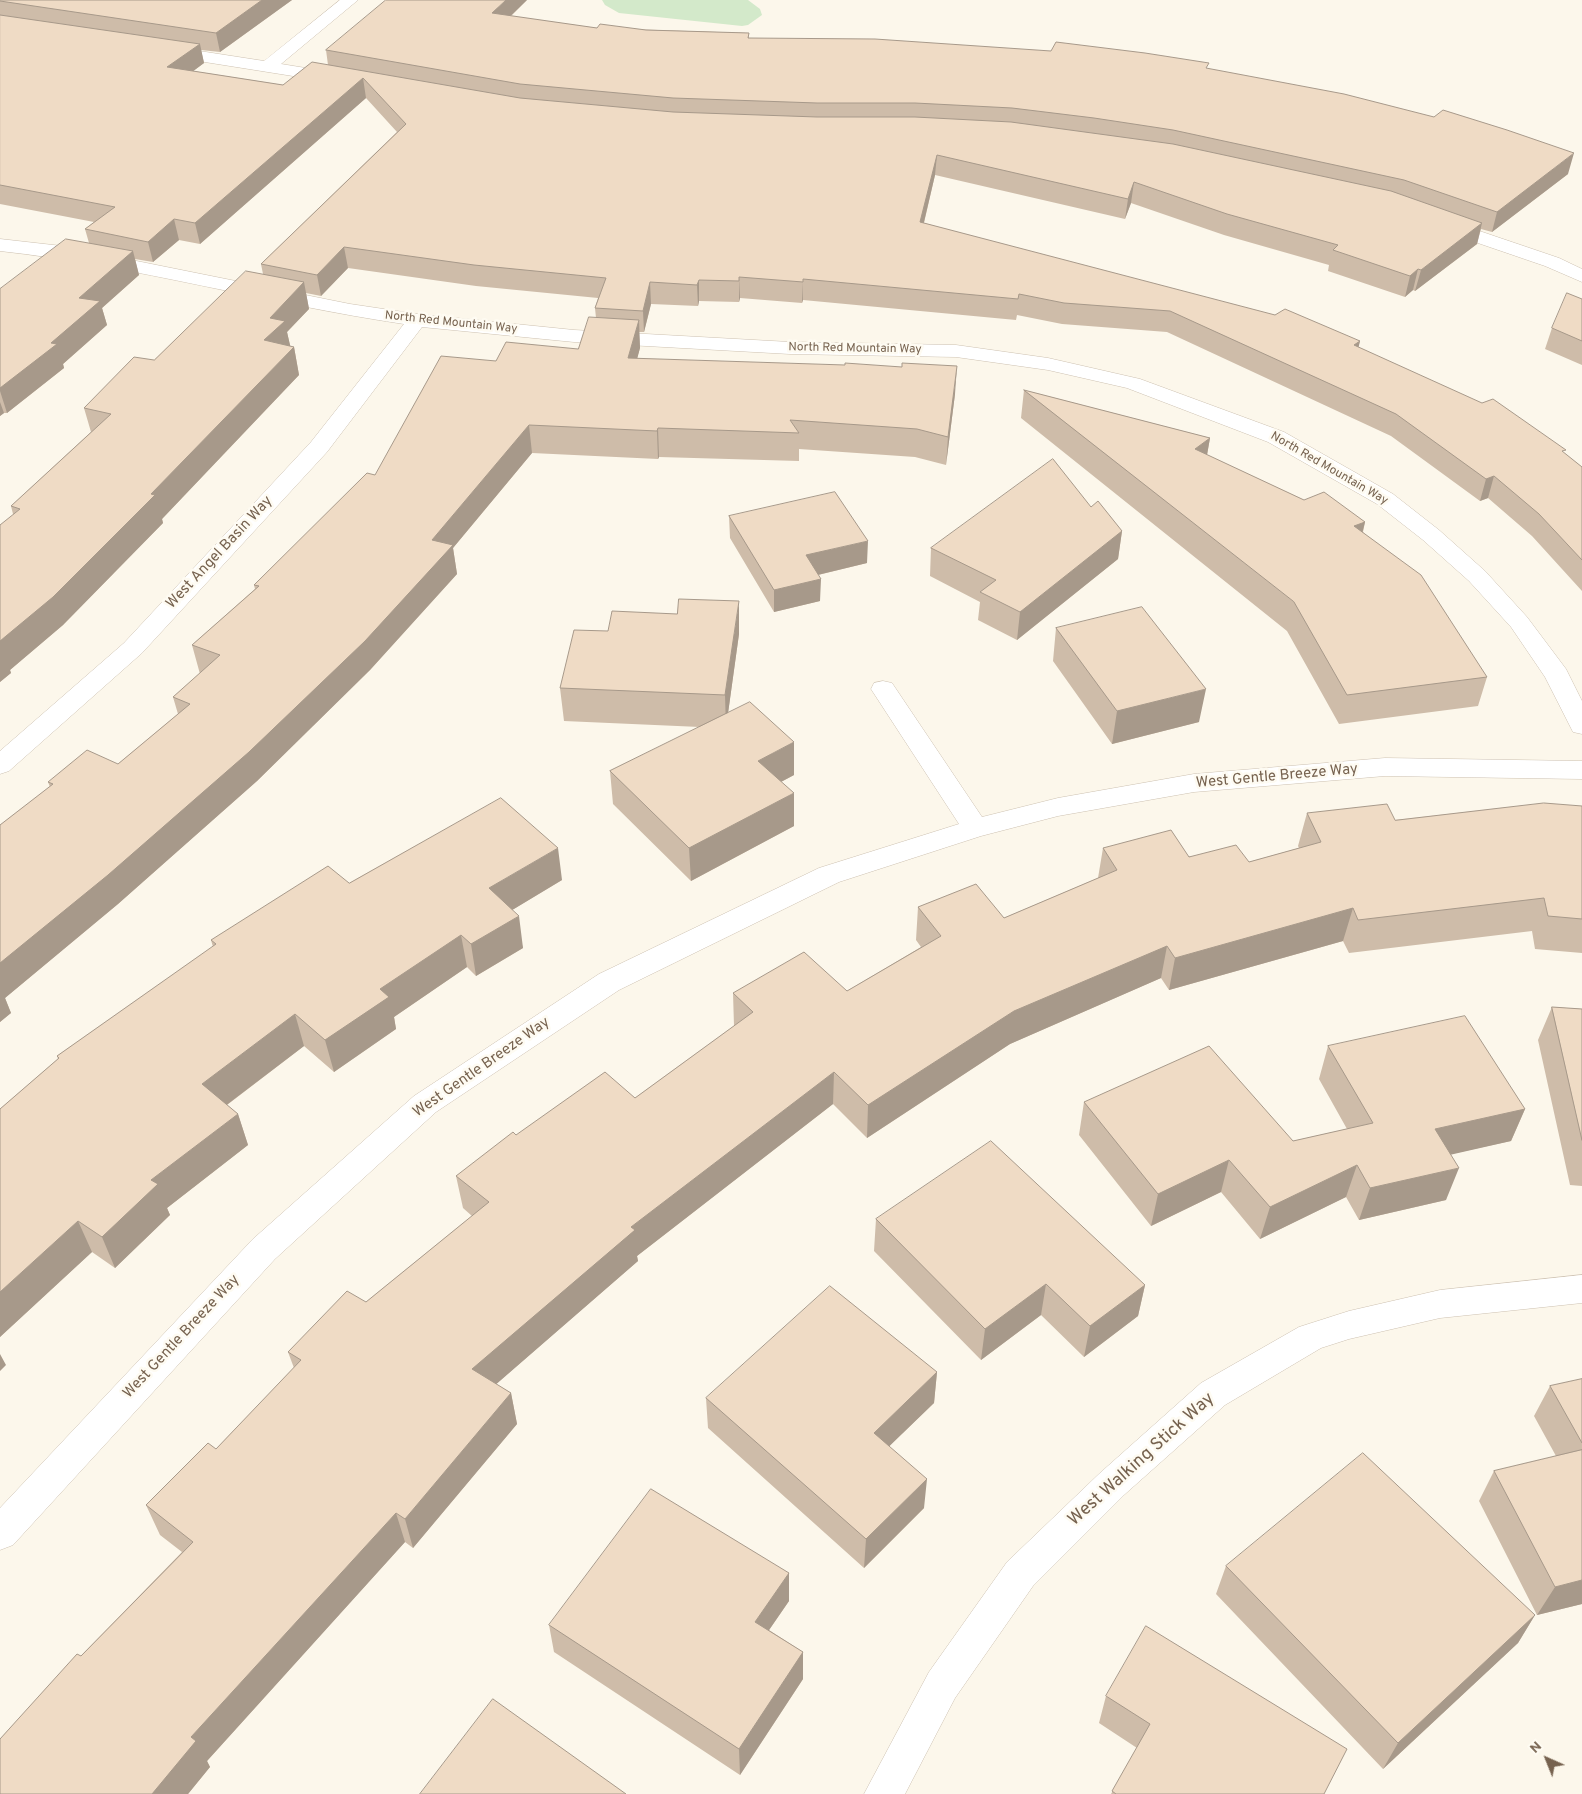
<!DOCTYPE html>
<html>
<head>
<meta charset="utf-8">
<style>
	body { margin:0 }
	#map { position:relative; width:1582px; height:1794px; overflow:hidden; background:#fcf7eb; font-family:Overpass,sans-serif }
	canvas { display:block }
	.north { position:absolute; left:1522px; top:1734px; width:50px; height:50px; -webkit-text-stroke:4px #fefbf2; paint-order:stroke; rotate:316deg; font-size:14px; font-weight:700; line-height:20px; text-align:center; color:#76624f }
	.north::after { content:''; display:block; margin:auto; width:18px; height:22px; background:#76624f; clip-path:polygon(50% 0,100% 100%,50% 72%,0 100%) }
</style>
</head>
<body>
<div id="map">
<canvas width="1582" height="1794"></canvas>
<div class="north">N</div>
</div>
<script>
const ctx = document.querySelector('canvas').getContext('2d');
ctx.lineJoin = 'round';
function fill(path, color) { ctx.fillStyle = color; ctx.fill(path, 'evenodd'); }
function stroke(path, color, width, dash) { ctx.strokeStyle = color; ctx.lineWidth = width; ctx.lineCap = dash ? 'butt' : 'round'; ctx.setLineDash(dash || []); ctx.stroke(path); }
function write(font, color, halo, rows, align = 'center') {
  ctx.font = font + ' Overpass,sans-serif'; ctx.lineWidth = 5; ctx.setLineDash([]); ctx.textBaseline = 'middle'; ctx.strokeStyle = halo; ctx.fillStyle = color; for (const [text, x, y, turn = 0] of rows) {
    ctx.save(); ctx.translate(x, y); ctx.rotate((+turn || 0) * Math.PI / 180); ctx.textAlign = isNaN(turn) ? turn : align; if (halo) ctx.strokeText(text, 0, 0); ctx.fillText(text, 0, 0); ctx.restore();
  }
}
fill(new Path2D(`
	M602,0H748L760,9L762,15L748,25L742,26L619,13L605,5Z`), '#d3e9ca');
const street = new Path2D(`
	M340,0H358L281,64L343,74L345,78L343,82L337,83L167,56L161,54L159,51L161,48L167,46L264,61Z
	M1444,219L1559,258L1582,269V282L1545,266L1437,229L1435,225L1437,221Z
	M0,239L62,246L350,304L417,314L574,330L790,342L956,345L1048,358L1140,379L1284,432L1393,494L1439,530L1485,571L1527,617L1566,669L1582,701V734L1573,732L1545,677L1511,627L1469,581L1423,540L1377,504L1268,442L1127,388L1048,370L956,357L790,354L574,342L422,327L327,452L142,653L9,771L0,774V751L124,643L311,442L404,324C268,304 136,266 0,251Z
	M883,681L892,683L982,817L1058,798L1194,774L1385,758L1582,761V779L1385,776L1194,792L1058,816L981,836L839,882L619,990L436,1112L275,1259L13,1545L0,1550V1508L253,1239L414,1096L599,974L819,868L959,824L871,689L874,683Z
	M1582,1275V1303L1440,1318L1349,1339L1321,1348L1225,1405L1124,1495L1033,1586L955,1698L905,1794H864L929,1672L1007,1562L1100,1473L1201,1383L1299,1327L1349,1311L1440,1290Z`);
stroke(street, '#cdc1b1', 1);
fill(street, '#fff');
fill(new Path2D(`
	M0,0H292L220,52L201,50L204,63L193,71L283,85L328,65L326,50L527,0L511,16L597,28L749,33V38L1208,69L1568,174L1492,232L1481,229L1477,244L1415,291L1413,290L1405,297L1328,271L1329,265L1224,235L1131,203L1125,219L935,175L924,223L1360,341L1358,347L1565,454L1582,467V591L1532,536L1488,498L1480,501L1391,436L1167,332L1062,324L1017,315L1016,320L803,300L802,303L740,298L739,302L699,301L698,306L651,304L644,332H639L640,348L637,358L955,394L946,465L915,457L799,449V461L659,457L658,459L532,453L453,548L457,574L370,670L257,781L118,904L5,998L11,1013L0,1022V825L50,787L48,782L118,764L178,714L173,697L200,674L192,645L255,589L254,585L375,475L496,361L578,349L596,318L595,308L598,298L476,286L348,268L321,296L306,293L309,309L287,332L290,346L294,347L299,375L162,519L163,523L63,625L10,670L11,673L0,682L13,514L11,506L91,432L84,408L154,360L263,274L261,264L397,132L366,98L200,244L179,240L153,262L135,259L139,275L102,308L107,325L63,364L64,368L7,413H4L0,416V289L89,243L85,229L94,222L0,204Z
	M1582,299V365L1545,349L1552,328Z
	M1024,390L1210,438L1207,455L1304,500L1365,522L1363,532L1487,677L1478,706L1339,724L1287,631L1021,418Z
	M1091,507L1122,531L1118,559L1017,640L978,620L980,602L930,576L931,548Z
	M729,516L867,563L818,575L820,601L774,612L730,538Z
	M1056,628L1199,722L1112,744L1053,661Z
	M608,631L739,634L728,713L794,775L781,782L794,826L691,881L613,804L610,771L700,727L564,721L560,688Z
	M1582,806V953L1535,949L1532,931L1349,953L1343,941L1169,990L1161,978L1010,1044L867,1138L833,1104L637,1256L638,1261L496,1384L511,1393L517,1424L413,1548L405,1542L207,1761L210,1767L188,1794H0V1739L182,1552L160,1535L146,1505L216,1449L294,1368L288,1352L366,1302L472,1216L463,1208L456,1176L516,1135L635,1098L734,1026L733,993L847,991L921,947L916,940L918,907L1004,918L1098,878L1103,848L1249,862L1299,848L1298,846L1307,813L1395,820Z
	M562,880L512,910L523,948L476,976L467,967L394,1017L396,1029L334,1072L304,1046L227,1105L238,1114L248,1145L167,1208L170,1215L115,1268L92,1252L0,1337V1109L58,1059L57,1056L213,947L211,940L349,883Z
	M1552,1007L1582,1009V1186L1570,1185L1538,1040Z
	M1328,1046L1525,1109L1511,1141L1451,1154L1446,1200L1359,1220L1346,1197L1260,1239L1221,1192L1151,1226L1079,1135L1084,1102L1293,1141L1347,1129L1319,1079Z
	M876,1219L1145,1285L1138,1316L1084,1357L1041,1315L981,1360L874,1251Z
	M937,1372L934,1403L889,1446L924,1508L864,1568L708,1428L706,1398Z
	M1582,1379V1604L1537,1615L1479,1501L1494,1471L1556,1456L1534,1416L1550,1386Z
	M1226,1566L1535,1615L1518,1643L1383,1769L1216,1594Z
	M789,1573V1601L769,1630L803,1652V1679L740,1775L554,1652L549,1625Z
	M1106,1696L1324,1794H1111L1137,1748L1099,1723Z`), '#cebca9');
fill(new Path2D(`
	M262,0H292L220,52L216,33Z
	M506,0H527L494,32L492,13Z
	M200,44L204,63L172,87L167,67Z
	M363,78L366,98L200,244L195,223Z
	M1574,153L1568,174L1492,232L1497,212Z
	M937,155L935,175L919,243L920,222Z
	M1134,182L1131,203L1125,219L1128,199Z
	M174,219L179,240L153,262L148,242Z
	M1482,223L1477,244L1415,291L1421,270Z
	M344,247L348,268L321,296L317,275Z
	M133,251L139,275L102,308L107,325L63,364L64,368L7,413L0,391V388L51,343L79,298Z
	M1418,269L1413,290L1405,297L1410,276Z
	M739,277L740,298L739,302Z
	M803,279V300L802,303L803,282Z
	M699,280V301L698,306L697,285Z
	M304,282L309,309L287,332L291,349L264,340L270,318Z
	M650,282L651,304L644,332L643,311Z
	M639,320L640,348L630,386L628,358Z
	M1360,341L1355,362L1354,345Z
	M294,347L299,375L162,519L163,523L63,625L10,670L11,673L0,682V641L151,494Z
	M957,366L955,394L946,465L948,437Z
	M0,402L4,413L0,416Z
	M529,425L532,453L453,548L457,574L370,670L257,781L118,904L5,998L11,1013L0,1022V963L432,540Z
	M658,428L659,457L658,459L657,431Z
	M1210,438L1205,466L1195,449Z
	M1494,476L1488,498L1480,501L1486,479Z
	M1365,522L1358,550L1354,526Z
	M1122,531L1118,559L1017,640L1020,612Z
	M868,541L867,563L805,578L806,555Z
	M821,579L820,601L774,612V590Z
	M739,601V634L726,728L725,695Z
	M1206,689L1199,722L1112,744L1117,711Z
	M794,742V775L758,794V761Z
	M794,793V826L691,881L689,848Z
	M558,848L562,880L494,921L489,888Z
	M1353,908L1343,941L1169,990L1175,958Z
	M519,916L523,948L476,976L471,944Z
	M461,935L467,967L394,1017L396,1029L334,1072L325,1040L380,989Z
	M1167,946L1161,978L1010,1044L867,1138L868,1105L1014,1011Z
	M295,1014L304,1046L212,1116L202,1084Z
	M834,1072L833,1104L637,1256L638,1261L478,1400L472,1369L631,1227Z
	M1525,1109L1511,1141L1423,1161L1435,1129Z
	M238,1114L248,1145L167,1208L170,1215L115,1268L102,1237L151,1180Z
	M1229,1160L1221,1192L1151,1226L1158,1194Z
	M1357,1165L1346,1197L1260,1239L1270,1207Z
	M1459,1168L1446,1200L1359,1220L1370,1188Z
	M78,1221L92,1252L0,1337V1292Z
	M1046,1284L1041,1315L981,1360L985,1329Z
	M1145,1285L1138,1316L1084,1357L1090,1326Z
	M0,1354L6,1365L0,1371Z
	M937,1372L934,1403L872,1463L874,1433Z
	M511,1393L517,1424L413,1548L405,1519Z
	M927,1479L924,1508L864,1568L866,1539Z
	M396,1513L405,1542L207,1761L210,1767L188,1794H152L191,1737Z
	M789,1573V1601L756,1649L755,1622Z
	M1582,1580V1604L1537,1615L1555,1587Z
	M1535,1615L1518,1643L1383,1769L1398,1743Z
	M803,1652V1679L740,1775L739,1749Z`), '#a7998a');
const building = new Path2D(`
	M0,0H262L216,33L0,1Z
	M386,0H506L492,13L597,28L600,24L646,30L749,33L748,38L875,39L1051,51L1056,42L1145,53L1209,63L1206,68L1344,94L1434,117L1443,110L1507,130L1574,153L1497,212L1404,180L1173,130L1094,118L1012,108L915,103H817L673,98L520,84L326,50Z
	M0,15L200,44L167,67L283,85L312,62L520,98L673,112L817,117H915L1011,122L1173,144L1391,191L1482,223L1421,270L1418,269L1410,276L1333,250L1338,245L1227,214L1134,182L1128,199L937,155L920,222L1275,315L1285,309L1360,341L1354,345L1482,403L1493,399L1566,450L1562,451L1582,467V560L1539,514L1494,476L1486,479L1396,414L1170,311L1064,303L1019,294L1018,299L803,279V282L739,277V281L699,280L697,285L650,282L643,311L595,308L606,278L474,265L344,247L317,275L261,264L406,124L363,78L195,223L174,219L148,242L85,229L115,207L0,185Z
	M66,239L133,251L79,298L100,301L51,343L57,344L0,388V289Z
	M246,271L304,282L270,318L285,321L264,340L294,347L151,494L155,495L53,597L0,641V525L20,509L11,506L111,414L84,408L134,357L154,360Z
	M1567,293L1582,299V341L1552,328Z
	M589,317L639,320L628,358L845,365V363L902,367V363L957,366L948,437L917,429L790,420L799,433L658,428L657,431L529,425L432,540L453,545L365,641L249,752L108,875L0,963V825L53,784L48,782L87,750L118,764L190,704L173,697L220,655L192,645L259,586L254,585L367,473L375,475L441,356L496,361L506,342L578,349Z
	M1024,390L1210,438L1195,449L1304,500L1324,492L1365,522L1354,526L1421,575L1487,677L1347,695L1294,602Z
	M1053,459L1091,507L1098,501L1122,531L1020,612L980,592L996,580L931,548Z
	M835,492L868,541L806,555L821,579L774,590L729,516Z
	M679,599L739,601L725,695L560,688L574,630L608,631L612,611L677,614Z
	M1142,607L1206,689L1117,711L1056,628Z
	M750,702L794,742L758,761L794,793L689,848L610,771Z
	M501,798L558,848L489,888L519,916L471,944L461,935L380,989L389,997L325,1040L295,1014L202,1084L238,1114L151,1180L158,1184L102,1237L78,1221L0,1292V1109L59,1058L57,1056L216,944L211,940L328,866L349,883Z
	M1544,803L1582,806V919L1548,916L1544,898L1358,920L1353,908L1175,958L1167,946L1014,1011L868,1105L834,1072L631,1227L635,1230L472,1369L511,1393L405,1519L396,1513L191,1737L196,1741L152,1794H0V1739L77,1654L81,1656L193,1542L146,1505L208,1443L216,1449L301,1360L288,1352L347,1291L366,1302L489,1202L456,1176L513,1132L516,1135L605,1072L635,1098L753,1012L733,993L804,952L847,991L941,936L918,907L976,884L1004,918L1117,870L1103,848L1171,830L1189,857L1236,845L1249,862L1321,842L1307,813L1387,804L1395,820Z
	M1552,1007L1582,1009V1140Z
	M1465,1016L1525,1109L1435,1129L1459,1168L1370,1188L1357,1165L1270,1207L1229,1160L1158,1194L1084,1102L1209,1046L1293,1141L1373,1123L1328,1046Z
	M991,1141L1145,1285L1090,1326L1046,1284L985,1329L876,1219Z
	M830,1286L937,1372L874,1433L927,1479L866,1539L706,1398Z
	M1582,1379V1443L1550,1386Z
	M1582,1450V1580L1555,1587L1494,1471Z
	M1363,1453L1535,1615L1398,1743L1226,1566Z
	M651,1489L789,1573L755,1622L803,1652L739,1749L549,1625Z
	M1146,1626L1347,1749L1324,1794H1116L1112,1791L1150,1724L1106,1696Z
	M493,1699L626,1794H420Z`);
fill(building, '#efdbc5');
stroke(building, '#a7998a', 1);
write('12px', '#76624f', '#fefbf2', [
	["North Red Mountain Way",451,323,6],
	["North Red Mountain Way",855,349,1],
	["North Red Mountain Way",1329,469,30]
]);
write('15px', '#76624f', '#fefbf2', [
	["West Angel Basin Way",220,553,-47],
	["West Gentle Breeze Way",1277,777,-5],
	["West Gentle Breeze Way",482,1068,-35],
	["West Gentle Breeze Way",182,1337,-47]
]);
write('18px', '#76624f', '#fefbf2', [
	["West Walking Stick Way",1142,1460,-42]
]);
</script>
</body>
</html>
